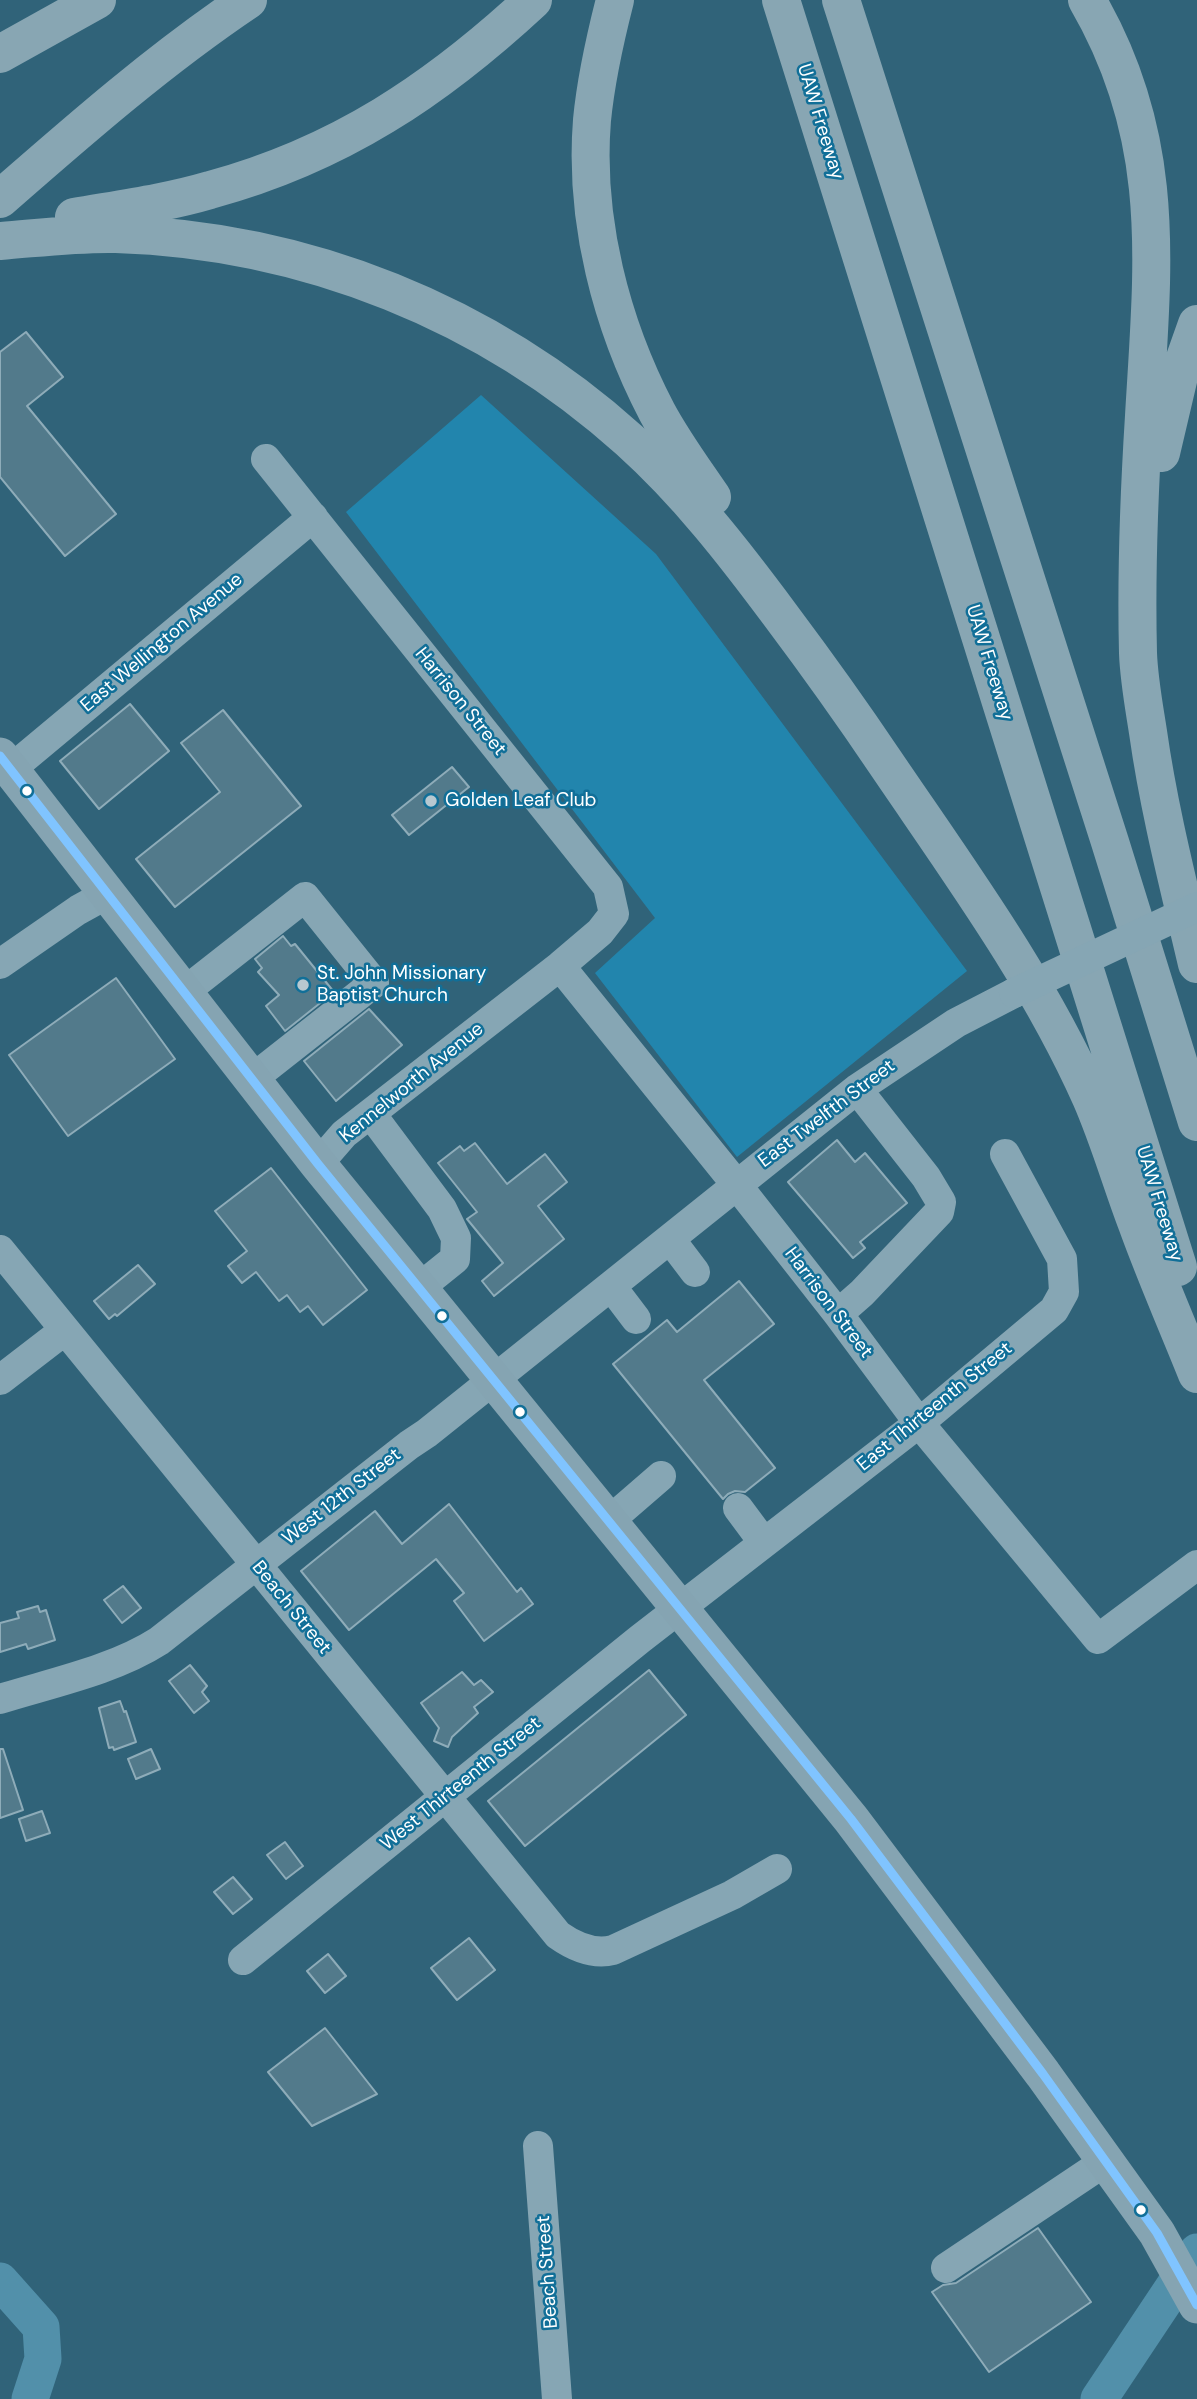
<!DOCTYPE html>
<html>
<head>
<meta charset="utf-8">
<style>
	body { margin:0 }
	canvas { display:block; background:#306379 }
</style>
</head>
<body>
<canvas width="1197" height="2399"></canvas>
<script>
const ctx = document.querySelector('canvas').getContext('2d');
ctx.lineJoin = 'round';
function fill(path, color) { ctx.fillStyle = color; ctx.fill(path, 'evenodd'); }
function stroke(path, color, width, dash) { ctx.strokeStyle = color; ctx.lineWidth = width; ctx.lineCap = dash ? 'butt' : 'round'; ctx.setLineDash(dash || []); ctx.stroke(path); }
function write(font, color, halo, rows, align = 'center') {
  ctx.font = font + ' "DM Sans",sans-serif'; ctx.lineWidth = 5; ctx.setLineDash([]); ctx.textBaseline = 'middle'; ctx.strokeStyle = halo; ctx.fillStyle = color; for (const [text, x, y, turn = 0] of rows) {
    ctx.save(); ctx.translate(x, y); ctx.rotate((+turn || 0) * Math.PI / 180); ctx.textAlign = isNaN(turn) ? turn : align; if (halo) ctx.strokeText(text, 0, 0); ctx.fillText(text, 0, 0); ctx.restore();
  }
}
fill(new Path2D(`
	M481,395L656,554L967,971L737,1157L595,973L655,918L346,512Z`), '#2285ad');
stroke(new Path2D(`
	M0,2281L41,2327L43,2359L30,2399
	M1099,2399L1197,2252`), '#5290aa', 37);
const building = new Path2D(`
	M26,332L63,377L27,406L116,514L65,556L0,477V352Z
	M130,704L169,751L99,809L60,761Z
	M223,710L301,806L175,907L136,859L220,792L181,743Z
	M452,767L469,787L409,835L392,815Z
	M283,936L291,946L295,944L334,992L285,1031L266,1006L279,995L258,972L262,968L255,959Z
	M116,978L175,1059L68,1136L9,1055Z
	M369,1009L402,1045L336,1101L304,1061Z
	M837,1140L855,1162L865,1153L907,1203L860,1242L865,1248L853,1258L788,1182Z
	M475,1143L507,1184L545,1154L567,1182L538,1206L564,1239L494,1296L482,1281L503,1263L467,1219L477,1212L438,1163L460,1146L464,1151Z
	M271,1168L367,1290L323,1325L308,1306L300,1312L287,1295L279,1301L256,1272L242,1283L228,1266L247,1251L215,1211Z
	M138,1265L155,1284L117,1316L115,1314L109,1319L94,1301Z
	M739,1281L774,1324L704,1380L775,1468L745,1492L735,1491L728,1494L723,1499L613,1364L667,1320L677,1332Z
	M449,1504L517,1592L521,1588L533,1604L484,1641L454,1601L464,1593L436,1559L349,1630L301,1571L375,1511L402,1544Z
	M123,1586L141,1608L122,1623L104,1600Z
	M38,1606L40,1612L46,1610L55,1640L28,1649L26,1644L0,1652V1623L19,1618L17,1612Z
	M190,1665L207,1686L202,1692L209,1701L194,1713L169,1681Z
	M649,1670L686,1715L525,1846L488,1801Z
	M462,1672L474,1685L481,1680L493,1692L474,1707L478,1713L452,1737L448,1747L434,1741L439,1728L421,1703Z
	M120,1701L124,1712L126,1711L136,1742L114,1750L113,1747L109,1748L99,1708Z
	M0,1749H3L23,1810L0,1818Z
	M151,1749L160,1769L136,1779L128,1759Z
	M42,1811L50,1833L26,1841L19,1819Z
	M285,1842L303,1866L286,1879L267,1855Z
	M233,1877L252,1899L233,1914L214,1892Z
	M469,1938L495,1970L457,2000L431,1968Z
	M328,1954L346,1976L325,1993L307,1971Z
	M325,2028L377,2094L312,2126L268,2072Z
	M1038,2228L1091,2302L989,2372L932,2292L943,2285L956,2283Z`);
fill(building, '#527a8b');
stroke(building, '#8eacb9', 2);
stroke(new Path2D(`
	M266,459L608,887L614,914L600,932L560,966L344,1134L318,1164
	M11,769L313,517
	M0,964L78,910L107,894
	M560,966L736,1184L838,1314L919,1423L1098,1639L1197,1565
	M184,992L305,897L374,983L252,1079
	M371,1114L442,1209L456,1238L455,1259L419,1288
	M670,1239L695,1272
	M0,1250L558,1935C575,1947 593,1955 613,1950L732,1895L777,1869
	M611,1286L636,1319
	M838,1314L862,1293L939,1212L941,1202L926,1177L857,1089
	M0,1380L65,1330
	M738,1508L764,1543
	M609,1521L661,1476
	M0,1699C51,1683 114,1670 159,1641L409,1445L427,1433L857,1089L956,1023L1014,993
	M243,1960L640,1639L919,1423L1054,1310L1064,1292L1062,1259L1005,1154
	M538,2146L557,2399
	M946,2268L1106,2161`), '#86a6b4', 30);
stroke(new Path2D(`
	M0,756L318,1164L851,1819L1043,2074L1157,2233L1197,2305`), '#85a4b2', 37);
stroke(new Path2D(`
	M615,0C605,39 596,79 592,120C584,220 611,324 657,412C673,442 693,469 712,497
	M781,0L1178,1267
	M841,0L1110,842L1197,1122
	M1087,0C1168,139 1153,263 1144,416C1139,495 1136,574 1138,653C1139,680 1144,706 1148,732C1159,810 1179,887 1197,964
	M0,54L97,0
	M0,199C80,129 160,59 248,0
	M74,217C120,209 166,203 210,190C339,155 436,90 533,0
	M0,241C39,238 77,233 116,234C306,240 488,313 629,440C687,492 735,554 781,616C817,664 852,713 885,762C959,871 1037,977 1091,1098C1109,1139 1121,1182 1137,1224C1155,1274 1177,1324 1197,1374
	M1161,453L1180,372L1197,324`), '#88a6b3', 38);
stroke(new Path2D(`
	M1014,993L1197,907`), '#86a6b4', 30);
stroke(new Path2D(`
	M0,756L318,1164L851,1819L1043,2074L1157,2233L1197,2305`), '#80c4ff', 9);
for (const [x, y, r, color] of [
	[27,791,6,"#fff"],
	[431,801,7,"#b7c8d0"],
	[303,985,7,"#b7c8d0"],
	[442,1316,6,"#fff"],
	[520,1412,6,"#fff"],
	[1141,2210,6,"#fff"]
]) { const dot = new Path2D(); dot.arc(x, y, r, 0, 2 * Math.PI); ctx.fillStyle = color; ctx.fill(dot); stroke(dot, '#116f98', 2.5); }
write('19px', '#fff', '#116f98', [
	["UAW Freeway",820,122,73],
	["East Wellington Avenue",162,643,-40],
	["UAW Freeway",989,663,73],
	["Harrison Street",460,702,51],
	["Kennelworth Avenue",412,1083,-39],
	["East Twelfth Street",827,1114,-37],
	["UAW Freeway",1159,1204,73],
	["Harrison Street",828,1303,53],
	["East Thirteenth Street",935,1407,-39],
	["West 12th Street",342,1497,-38],
	["Beach Street",291,1608,51],
	["West Thirteenth Street",461,1784,-39],
	["Beach Street",548,2272,-94]
]);
write('19px', '#fff', '#116f98', [
	["Golden Leaf Club",445,801],
	["St. John Missionary",317,974],
	["Baptist Church",317,996]
], 'left');
</script>
</body>
</html>
